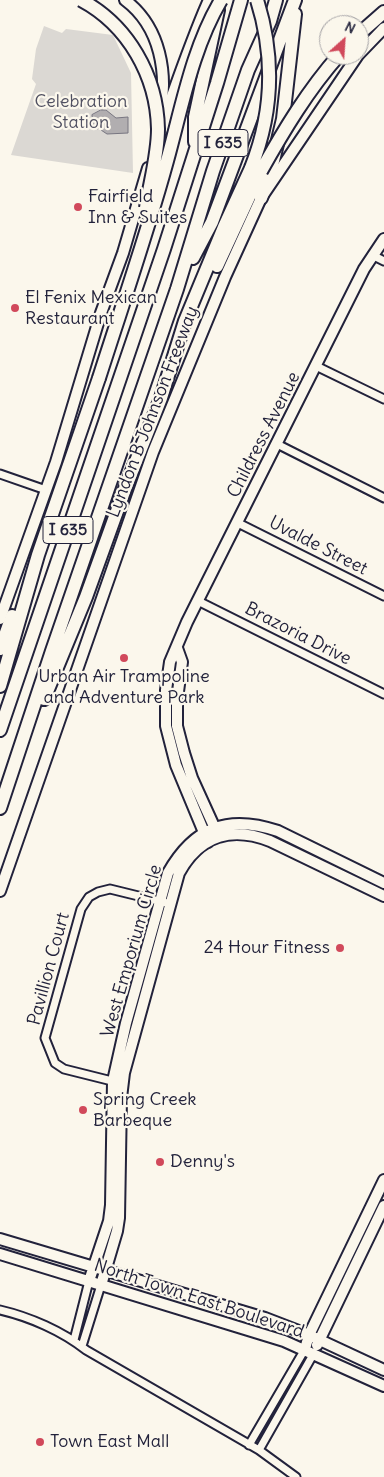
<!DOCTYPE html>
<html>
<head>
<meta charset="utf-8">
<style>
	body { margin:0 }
	#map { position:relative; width:384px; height:1477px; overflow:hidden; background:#fbf7ec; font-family:Delius,sans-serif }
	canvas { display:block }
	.north { position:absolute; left:319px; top:15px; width:50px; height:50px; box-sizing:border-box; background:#fbf7ec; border:1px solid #a4a2a5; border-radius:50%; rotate:26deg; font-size:14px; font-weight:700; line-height:20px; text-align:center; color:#22223b }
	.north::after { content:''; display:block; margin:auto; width:18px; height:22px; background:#d1495b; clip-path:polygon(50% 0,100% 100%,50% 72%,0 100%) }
</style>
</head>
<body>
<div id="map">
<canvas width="384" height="1477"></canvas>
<div class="north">N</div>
</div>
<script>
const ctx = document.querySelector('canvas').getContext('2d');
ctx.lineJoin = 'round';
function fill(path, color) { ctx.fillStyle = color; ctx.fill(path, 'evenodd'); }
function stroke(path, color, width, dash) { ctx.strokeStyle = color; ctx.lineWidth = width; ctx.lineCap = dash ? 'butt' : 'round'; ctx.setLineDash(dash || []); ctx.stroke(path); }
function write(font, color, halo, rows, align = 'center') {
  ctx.font = font + ' Delius,sans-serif'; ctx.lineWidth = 4.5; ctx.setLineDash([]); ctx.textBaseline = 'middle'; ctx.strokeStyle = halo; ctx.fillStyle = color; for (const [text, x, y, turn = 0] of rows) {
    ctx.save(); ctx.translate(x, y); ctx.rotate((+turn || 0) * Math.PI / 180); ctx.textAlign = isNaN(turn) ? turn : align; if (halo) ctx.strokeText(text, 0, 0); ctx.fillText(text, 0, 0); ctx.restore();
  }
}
fill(new Path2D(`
	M44,26L62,33L66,29L113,35L131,73L133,173L11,155L36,84L32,79L36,49Z`), '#dbd8d3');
const water = new Path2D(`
	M101,110H106L116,118L128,117V133L107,134L101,130L102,129L100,127L98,129L93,126L92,115Z`);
fill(water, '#b1aeb0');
stroke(water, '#787681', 1);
const street = new Path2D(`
	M372,255L384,261
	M316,366L384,399
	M277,444L384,498
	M0,474L46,490
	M238,523L384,596
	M198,601L384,694
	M116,1082L64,1069L55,1063L45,1038L81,909L89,897L98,892L110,889L171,904
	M0,1310C30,1317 62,1331 86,1350L259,1450L296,1477
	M74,1340L89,1281
	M82,1346L101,1285
	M249,1445L305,1349
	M259,1450L314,1353`);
const secondary = new Path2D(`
	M125,0C161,27 168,74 160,115
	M359,54L384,28
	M0,619L56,462L101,313L123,253L148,168
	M177,648L182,662L177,699V726L184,753L192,778L217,833
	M208,842L176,765L166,726V690L170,662L187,622L364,269L384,239
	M0,891L153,452L225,277L261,198L358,55
	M0,1239L265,1318L309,1335L384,1370
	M0,1254L284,1341L384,1386
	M89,1281L109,1221L111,1205L113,1081L126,1023L168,873C194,827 228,814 278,831L384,883
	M101,1285L117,1231L119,1218L121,1098L124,1073L179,873C200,835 231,826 270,841L384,896
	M317,1345L384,1206
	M305,1349L309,1335L384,1180`);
const highway = new Path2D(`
	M359,34L384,12
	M158,138C175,92 190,45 210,0
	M195,142V117L218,10
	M261,198L272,165L283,119L295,14
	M193,258L212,222L295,0
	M217,266L261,171
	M0,649L12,616
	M0,686L38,555L99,378
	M44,699L86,597L125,489L161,398L185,321L224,227L251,168
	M0,730L164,249L217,83L241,0
	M0,808L52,651L177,289L213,171L248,70L270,21L276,0`);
stroke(street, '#22223b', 11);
stroke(secondary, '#22223b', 14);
stroke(highway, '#22223b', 16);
stroke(street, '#fbf7ec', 7);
stroke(secondary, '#fbf7ec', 10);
stroke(highway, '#fbf7ec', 12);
const highwayBridge = new Path2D(`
	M81,0C128,25 157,76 158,129C158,155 150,182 146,208
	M251,168C273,113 275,57 257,0
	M261,171C284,130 308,90 339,55
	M99,378C122,306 147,234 167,161C182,107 192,49 221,0`);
stroke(highwayBridge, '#22223b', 16, []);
stroke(highwayBridge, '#fbf7ec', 12);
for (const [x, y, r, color] of [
	[78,207,5,"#d1495b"],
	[15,308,5,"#d1495b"],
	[124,658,5,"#d1495b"],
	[340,948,5,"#d1495b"],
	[83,1110,5,"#d1495b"],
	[160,1162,5,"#d1495b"],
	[40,1442,5,"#d1495b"]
]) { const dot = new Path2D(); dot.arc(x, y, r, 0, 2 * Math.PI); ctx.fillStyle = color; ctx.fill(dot); stroke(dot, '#fbf7ec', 2); }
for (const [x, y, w] of [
	[223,143,50],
	[68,530,50]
]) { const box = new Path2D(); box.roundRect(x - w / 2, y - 13.5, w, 27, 4); ctx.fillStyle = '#fbf7ec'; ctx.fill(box); stroke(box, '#22223b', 1); }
write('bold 16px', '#22223b', null, [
	["I 635",223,143],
	["I 635",68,530]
]);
write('18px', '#505061', '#fbf7ec', [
	["Celebration",81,102],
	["Station",81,123]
]);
write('18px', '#22223b', '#fbf7ec', [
	["Fairfield",88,197],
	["Inn & Suites",88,218],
	["El Fenix Mexican",25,298],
	["Restaurant",25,319],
	["Urban Air Trampoline",124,677,"center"],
	["and Adventure Park",124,698,"center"],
	["24 Hour Fitness",330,948,"right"],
	["Spring Creek",93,1100],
	["Barbeque",93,1121],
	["Denny's",170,1162],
	["Town East Mall",50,1442]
], 'left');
write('18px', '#22223b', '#fbf7ec', [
	["Lyndon B Johnson Freeway",153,412,-69],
	["Childress Avenue",264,435,-63],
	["Uvalde Street",318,546,27],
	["Brazoria Drive",298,634,27],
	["West Emporium Circle",132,951,-74],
	["Pavillion Court",49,969,-75],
	["North Town East Boulevard",199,1299,18]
]);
</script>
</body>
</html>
